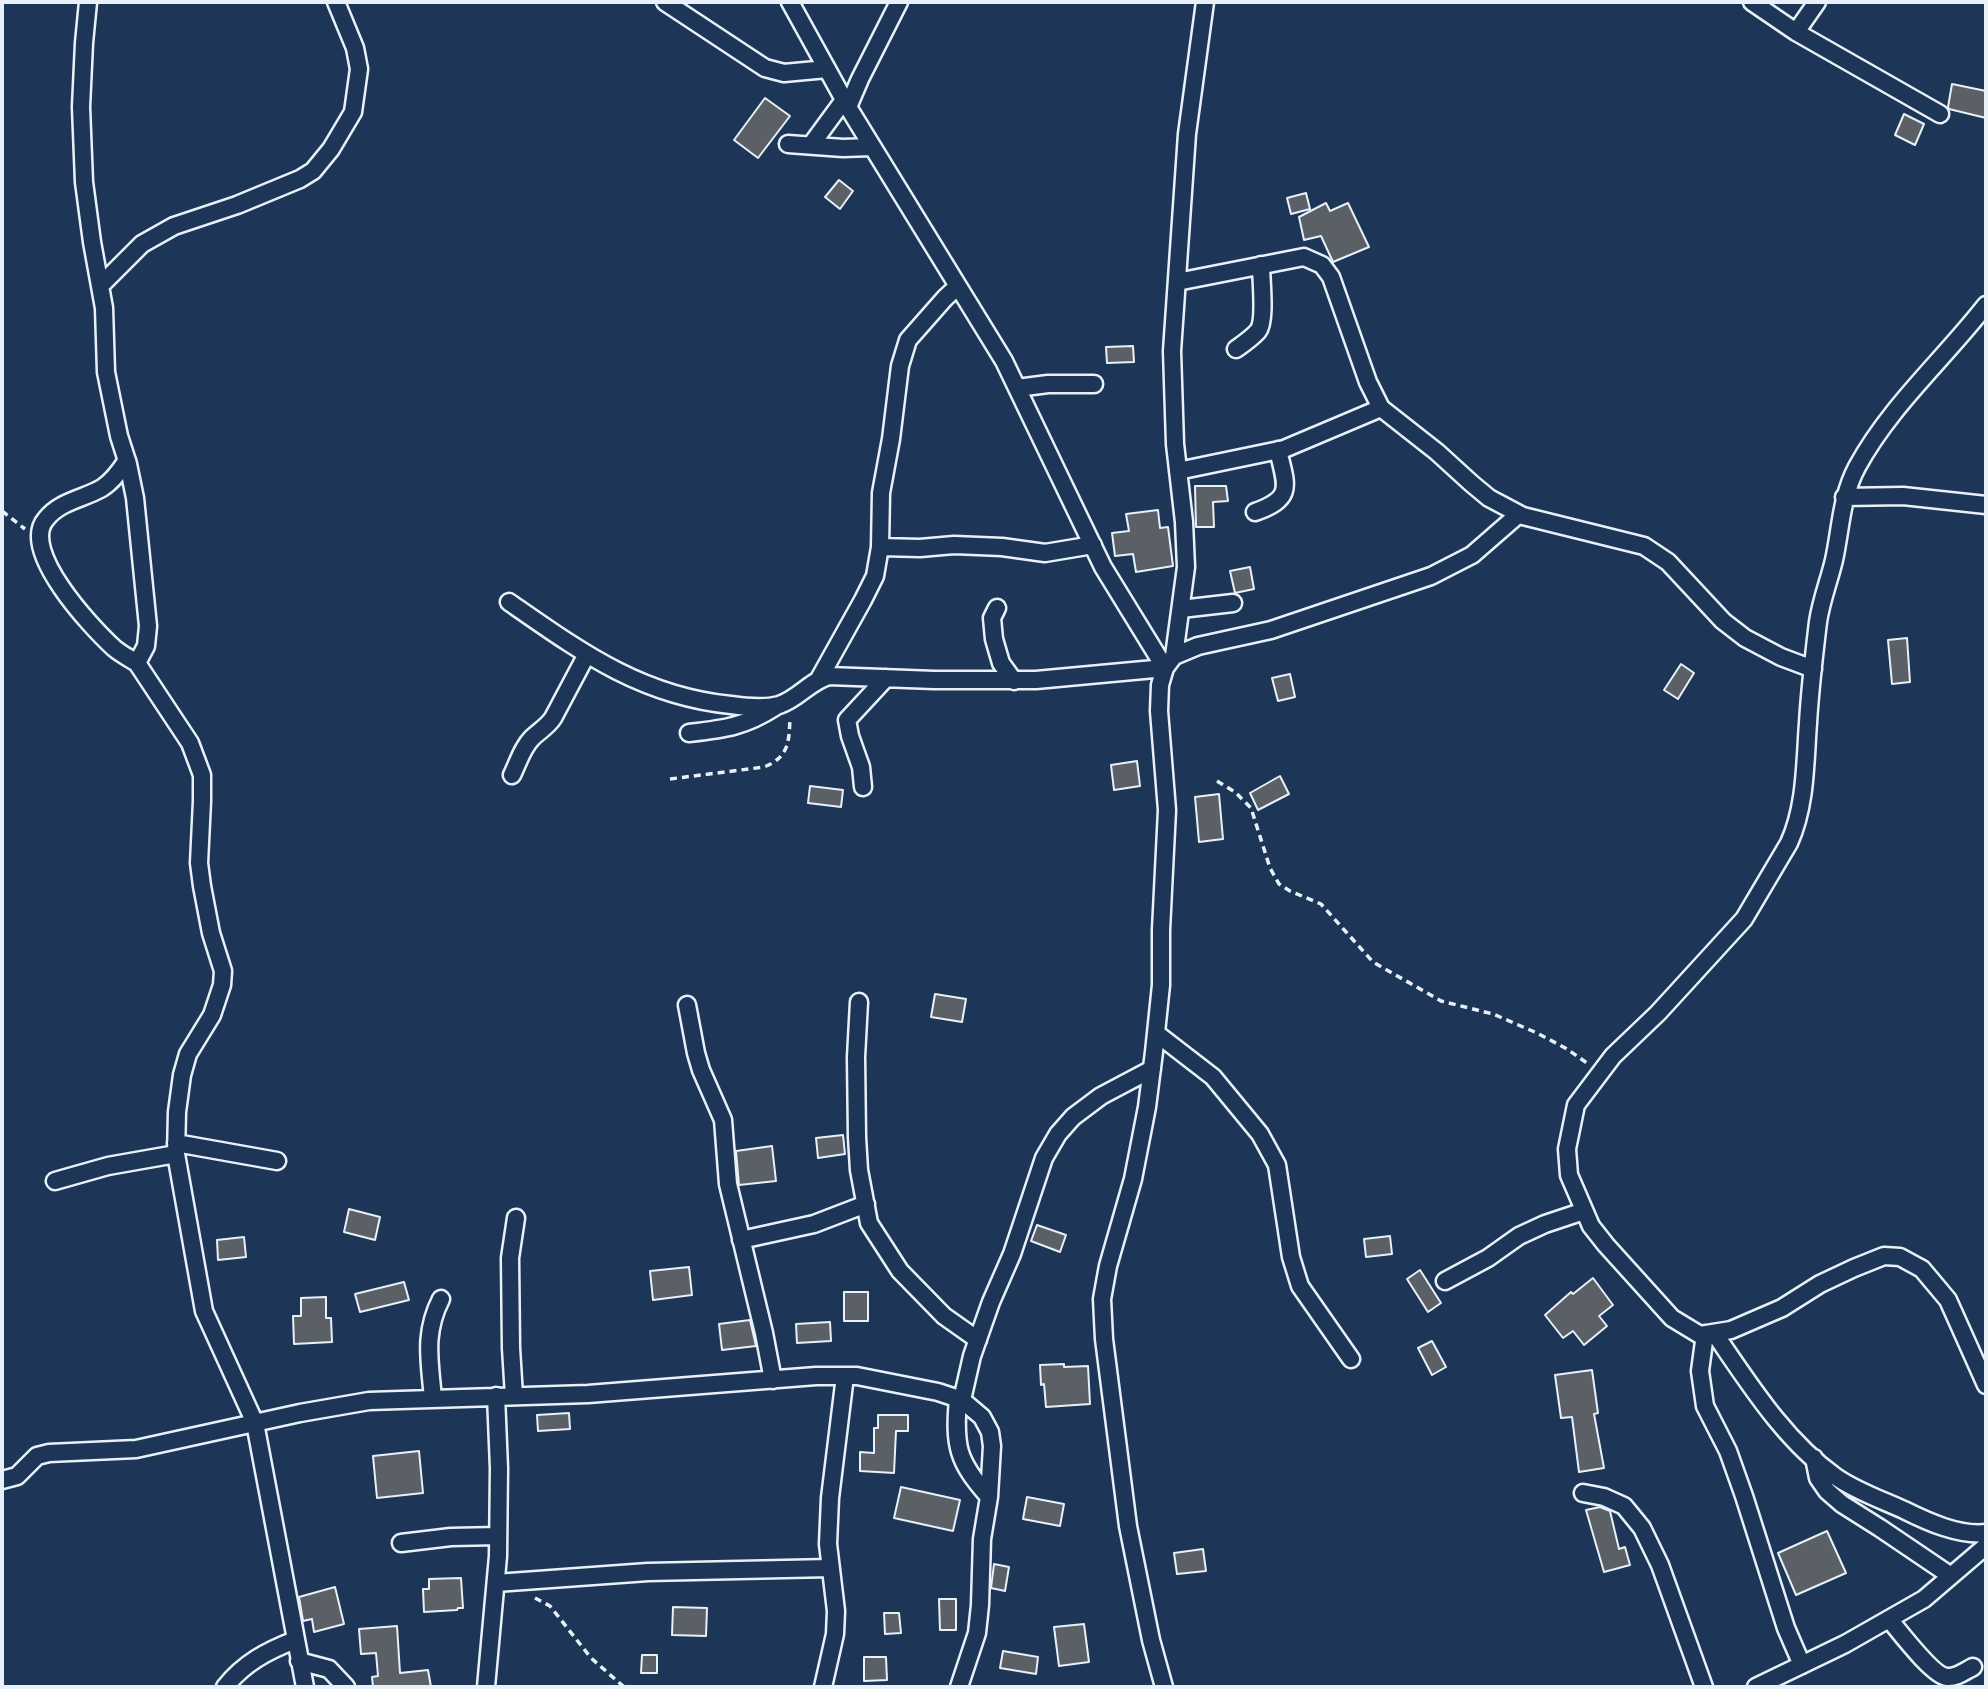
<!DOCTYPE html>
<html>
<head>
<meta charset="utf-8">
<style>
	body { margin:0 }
	#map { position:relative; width:1988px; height:1689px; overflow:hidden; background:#1d3557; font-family:Itim,sans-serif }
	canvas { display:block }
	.frame { position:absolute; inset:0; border:4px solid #e8f1f8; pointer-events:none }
</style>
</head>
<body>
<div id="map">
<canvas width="1988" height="1689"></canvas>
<div class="frame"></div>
</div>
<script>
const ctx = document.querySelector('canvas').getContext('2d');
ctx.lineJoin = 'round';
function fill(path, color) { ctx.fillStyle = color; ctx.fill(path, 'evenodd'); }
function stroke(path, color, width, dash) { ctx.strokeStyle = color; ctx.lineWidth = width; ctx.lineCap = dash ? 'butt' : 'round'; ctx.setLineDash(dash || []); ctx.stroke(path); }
const building = new Path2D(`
	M1952,84L1986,91V118L1949,109L1948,107Z
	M765,98L790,116L758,158L734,140Z
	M1904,114L1924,124L1915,145L1895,135Z
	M839,180L853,191L840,209L825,197Z
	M1306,193L1310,209L1291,214L1287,198Z
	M1326,203L1330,211L1348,203L1369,247L1333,262L1321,236L1304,240L1299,217Z
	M1133,346L1134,362L1107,363L1106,347Z
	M1195,486H1226L1228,501L1213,502L1214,527H1196Z
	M1158,510L1160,528L1168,527L1173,566L1136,572L1133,554L1115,556L1112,533L1129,531L1126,514Z
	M1250,567L1254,589L1235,593L1230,571Z
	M1907,638L1910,682L1892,684L1888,640Z
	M1681,664L1694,673L1678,699L1664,690Z
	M1290,674L1295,697L1278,701L1272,678Z
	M1137,761L1140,786L1114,790L1111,765Z
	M1280,776L1289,794L1258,810L1250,793Z
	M810,786L843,790L841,807L808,803Z
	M1219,794L1223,839L1199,842L1195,797Z
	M935,994L966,999L962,1022L931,1017Z
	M843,1135L845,1154L818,1158L816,1138Z
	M772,1146L776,1181L739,1185L736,1151Z
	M349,1209L380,1217L375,1240L344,1232Z
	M1037,1225L1066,1235L1060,1252L1031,1241Z
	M1390,1236L1392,1254L1366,1257L1364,1239Z
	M244,1237L246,1257L218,1260L217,1240Z
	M689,1267L692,1295L653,1300L650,1271Z
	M1420,1270L1441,1303L1428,1312L1407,1279Z
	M1593,1278L1613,1305L1599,1316L1607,1326L1584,1345L1573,1331L1563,1338L1545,1315L1571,1292L1573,1294Z
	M404,1282L409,1300L360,1312L355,1294Z
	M844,1292H868V1321H844Z
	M326,1297V1318H331L332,1342L294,1344L293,1316H301V1298Z
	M750,1320L756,1346L722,1350L719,1324Z
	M830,1322L831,1341L797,1343L796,1324Z
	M1432,1341L1446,1367L1432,1375L1418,1348Z
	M1064,1364V1367L1088,1366L1090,1404L1046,1407L1044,1384L1041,1385L1040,1365Z
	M1592,1370L1598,1413L1594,1414L1604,1468L1579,1472L1572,1417L1561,1418L1555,1375Z
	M569,1413L570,1429L538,1431L537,1415Z
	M878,1415H908V1431H896L894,1473L860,1471V1452L874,1453V1428H878Z
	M419,1451L423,1493L377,1498L373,1456Z
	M901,1487L960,1500L953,1531L894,1518Z
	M1027,1497L1064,1504L1060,1526L1023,1519Z
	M1600,1507L1610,1511L1619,1549L1625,1547L1630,1565L1604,1572L1586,1510Z
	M1827,1531L1846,1573L1796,1595L1778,1553Z
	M1203,1549L1206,1571L1177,1574L1174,1553Z
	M994,1564L1009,1567L1005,1591L991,1588Z
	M461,1578L463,1608H458L457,1610L424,1612L423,1589H429V1579Z
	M335,1587L344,1624L314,1632L312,1619L303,1621L299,1597Z
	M939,1599H956V1630H940Z
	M673,1607L707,1608L706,1636L672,1635Z
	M884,1613H899L901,1633L885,1634Z
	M1084,1624L1089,1662L1059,1666L1054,1627Z
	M397,1626L400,1673L428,1670L431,1687H373L372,1677L378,1676L376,1653L361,1654L359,1629Z
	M1003,1651L1038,1657L1036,1674L1000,1668Z
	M642,1655H657V1673H641Z
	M864,1657H886L887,1680L864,1681Z`);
fill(building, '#5a6065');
stroke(building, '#e8f1f8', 2);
const minor = new Path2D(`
	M88,2L84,43L81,107L84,182L92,242L104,308L106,372L119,436L128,464L135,498L148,626L146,646L137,663L190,743L202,775V801L199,863L202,886L211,933L223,971L222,985L212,1015L188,1054L182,1075L177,1112L176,1154L204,1311L255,1423L305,1687
	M665,2L765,68L784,73L827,69
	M1752,2L1796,32L1940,114
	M1796,32L1817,2
	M848,107L860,79L899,2
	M788,144L843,148L872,147
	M811,145L844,100
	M1177,282L1304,257L1322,265L1331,277L1368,382L1381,408L1437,452L1471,483L1489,498L1523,516L1644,546L1668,562L1723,621L1745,638L1781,657L1813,669
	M100,286L142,244L174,226L237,205L300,179L313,171L331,149L353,112L359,69L355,48L336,2
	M1986,305C1944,359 1890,406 1857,467C1841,497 1841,528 1834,560C1829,581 1821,601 1818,622C1814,655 1810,689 1808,723C1805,762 1806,806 1789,843L1744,919L1658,1013L1613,1056L1576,1105L1567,1149L1569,1175L1591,1226L1606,1245L1672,1318L1700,1335L1731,1330L1782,1308L1820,1284L1854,1268L1884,1256L1900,1257L1922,1269L1948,1300L1986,1385
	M1236,349C1243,344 1252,338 1258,331C1266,321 1261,280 1261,265
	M1017,388L1048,384H1094
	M127,460C120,471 113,481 102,488C83,499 60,501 46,519C19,550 91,627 114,648C121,654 129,658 137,663
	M1178,471L1284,449L1381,408
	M1844,497L1903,496L1986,505
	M1255,512C1295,498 1286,485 1278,450
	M880,547L920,548L954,545L1002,547L1045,553L1093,545
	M509,602C581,652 641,696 731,705C745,707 765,709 779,705C798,699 810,681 829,676L934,680H1036L1165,668L1103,567L1004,361L848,107L790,2
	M997,608L992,618L994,639L1001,663L1014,681
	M1181,609L1233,603
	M1174,656L1186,567L1184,522L1175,444L1172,351L1187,134L1205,2
	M819,679L863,600L875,576L880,547L881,493L891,439L900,366L908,340L945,298L958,286
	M689,733C724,729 744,727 775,707
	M512,775C518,763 522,748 532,738C539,731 547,727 553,718L587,654
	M863,787L861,767L850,736L847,720L886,678
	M859,1002L856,1057L857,1137L859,1170L869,1223L900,1271L944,1316L978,1340
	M687,1005L696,1053L701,1070L723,1120L728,1184L764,1333L773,1380
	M1156,1033L1213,1077L1260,1134L1277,1165L1291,1257L1300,1286L1351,1359
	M176,1143L277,1161
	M55,1181L108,1166L176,1154
	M741,1240L814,1224L866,1204
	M1445,1281L1488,1258L1519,1236L1545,1224L1584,1211
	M1705,1334L1700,1371L1705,1406L1728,1451L1744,1496L1786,1628L1802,1665
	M1715,1334C1750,1385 1785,1441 1836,1477C1856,1491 1882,1500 1904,1510C1928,1522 1959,1536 1986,1533
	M514,1396L511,1348L510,1258L516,1218
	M958,1398C954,1446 957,1461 989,1497
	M433,1399C430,1362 423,1334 441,1299
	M962,1400L972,1356L991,1302L1012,1254L1044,1158L1058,1134L1073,1117L1101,1096L1152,1069
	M1814,1458L1818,1478L1827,1491L1842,1504L1880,1528L1951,1576
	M2,1480L17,1476L37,1456L49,1453L136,1449L300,1413L369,1401L588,1394L816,1376H857L938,1392L962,1400L982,1417L990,1432L992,1446L989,1497L982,1539L980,1605L977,1633L959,1687
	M1583,1493L1604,1497L1624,1506L1642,1528L1660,1565L1704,1687
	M401,1543L451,1537L498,1536
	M496,1583L648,1572L830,1568
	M1889,1619C1899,1631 1933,1676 1947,1677C1956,1678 1965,1671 1973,1667
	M299,1661L329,1669L346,1687
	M225,1687C244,1663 267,1651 295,1640
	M486,1687L498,1556L499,1468L496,1396
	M823,1687L835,1634L836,1611L828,1544L830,1498L845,1376
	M1164,1687L1151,1640L1128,1526L1104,1339L1102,1299L1108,1266L1133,1179L1147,1107L1154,1052L1161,985V930L1167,810L1159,711L1160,685L1165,668L1174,656L1198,646L1271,630L1431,576L1472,555L1519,514
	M1756,1687L1845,1644L1924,1599L1986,1546`);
stroke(minor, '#e8f1f8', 21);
stroke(new Path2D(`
	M2,511L25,529
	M670,779L764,767C789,757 789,742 790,718
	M1217,781L1235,792L1251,808L1270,868L1279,884L1290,891L1321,904L1373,962L1441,1001L1493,1014L1537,1033L1567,1049L1587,1063
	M535,1598L550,1606L591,1658L624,1687`), '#e8f1f8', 3.5, [7, 5]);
stroke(minor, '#1d3557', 16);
</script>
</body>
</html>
